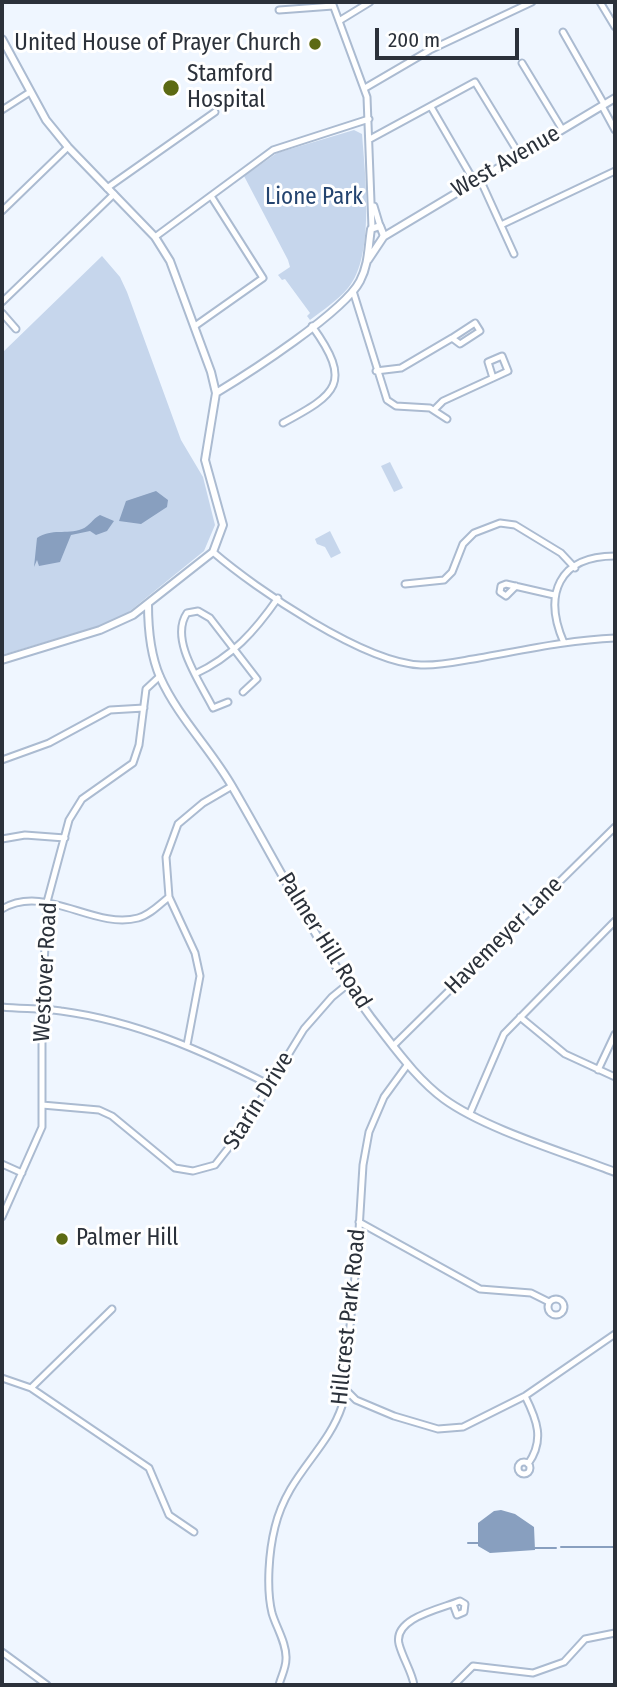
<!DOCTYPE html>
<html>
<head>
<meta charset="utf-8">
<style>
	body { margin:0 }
	#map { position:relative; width:617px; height:1687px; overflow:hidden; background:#eff6ff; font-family:"Fira Sans Condensed",sans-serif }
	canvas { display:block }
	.frame { position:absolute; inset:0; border:4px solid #2b313a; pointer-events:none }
	.scale { position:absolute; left:375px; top:28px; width:144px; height:32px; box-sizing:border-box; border:4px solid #2b313a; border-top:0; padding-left:9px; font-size:21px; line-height:24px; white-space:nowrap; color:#2b313a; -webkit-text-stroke:5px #fff; paint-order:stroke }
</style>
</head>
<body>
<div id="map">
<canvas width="617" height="1687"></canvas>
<div class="frame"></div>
<div class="scale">200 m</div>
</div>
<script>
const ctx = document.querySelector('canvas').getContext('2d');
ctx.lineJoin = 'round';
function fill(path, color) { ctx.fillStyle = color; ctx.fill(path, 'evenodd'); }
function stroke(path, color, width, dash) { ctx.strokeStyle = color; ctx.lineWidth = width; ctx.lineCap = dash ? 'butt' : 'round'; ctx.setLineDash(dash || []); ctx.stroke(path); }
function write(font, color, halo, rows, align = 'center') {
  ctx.font = font + ' "Fira Sans Condensed",sans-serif'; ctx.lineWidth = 6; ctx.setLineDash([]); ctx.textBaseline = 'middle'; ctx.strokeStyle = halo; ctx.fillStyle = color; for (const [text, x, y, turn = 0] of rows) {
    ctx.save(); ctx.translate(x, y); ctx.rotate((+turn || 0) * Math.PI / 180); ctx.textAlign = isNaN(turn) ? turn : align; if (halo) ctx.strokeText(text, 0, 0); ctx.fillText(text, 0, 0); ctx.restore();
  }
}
fill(new Path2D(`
	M354,130L362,134C365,174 375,257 348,288C338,300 323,310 310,320L307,316L310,313L285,279L282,280L278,275L290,267L288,260L244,176L277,153Z
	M102,256L120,277L127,292L181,440L203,477L215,525L204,551L125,615L112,622L2,655V353Z
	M390,462L403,488L394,492L381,466Z
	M330,531L341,553L331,558L325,547L317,544L315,539Z`), '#c6d6ec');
fill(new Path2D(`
	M156,491L168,500L167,507L141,524L119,521L126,501Z
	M100,515L114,521L107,531L96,535L90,531L71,535L60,562L39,566L37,560L34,567L37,538C52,528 66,535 82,529C90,526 92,519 100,515Z
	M501,1510L515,1514L534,1527L535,1550L490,1553L478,1546V1523L494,1511Z`), '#889fbf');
stroke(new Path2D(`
	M468,1543H478
	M561,1547H615
	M535,1548H556`), '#889fbf', 2);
const minor = new Path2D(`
	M332,2L367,97L372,228
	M600,2L615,27
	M279,10L333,6
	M339,21L370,2
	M563,32L604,104
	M522,63L562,129
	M365,88L430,50L532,2
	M602,106L615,130
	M431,107L474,181
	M2,110L30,92
	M370,139L475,82L519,154
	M479,177L514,254
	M107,188L215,112
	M374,206L380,226
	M2,211L68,147
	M501,225L615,171
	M155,237L273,150L369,119
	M353,291L387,400L396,406L430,408L447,419
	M2,302L114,194
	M2,313L16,329
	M195,326L263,278L211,196
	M376,371L401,368L452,338L460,344L480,331L475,323L452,338
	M434,410L443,401L506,372L508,371L502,356L488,362L493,378
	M283,423C337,394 353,383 312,326
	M213,552C256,589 364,663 421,665C440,666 460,661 479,658C524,650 569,640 615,638
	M405,584L444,580L452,572L463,544L474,533L500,523L515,525L561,553L575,568
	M516,586L506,596L500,592L501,586L506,584L554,595
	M564,643C543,595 558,556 615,556
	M195,674C232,657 255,631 278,598
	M228,702L213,708C200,682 169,639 187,613L198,611L210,618L257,679L243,692
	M2,760L49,743L110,710L144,708
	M2,839L25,835L65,838
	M2,909C45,883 94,930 138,918C150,915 160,904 169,897
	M2,1007C21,1009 42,1008 61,1011C136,1021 203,1051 270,1085
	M520,1017L565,1054L615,1077
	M187,1045L200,976L195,953L169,897L166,857L178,824L203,803L232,786
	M393,1046L615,827
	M598,1070L615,1034
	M42,1105L99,1110L112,1116L175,1168L193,1171L215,1165L241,1132L304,1029L332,997L348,984
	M470,1113L504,1034L615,921
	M2,1164L22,1173
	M2,1217L42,1127V1010L47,902L69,820L82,799L133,763L139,745L146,689L160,676
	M359,1222L480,1289L531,1293L549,1302
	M548 1307a8 8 0 1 1 16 0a8 8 0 1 1-16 0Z
	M2,1378L31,1388L149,1468L169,1515L194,1532
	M31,1388L112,1309
	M346,1390L356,1400L394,1416L438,1429L463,1427L525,1396L615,1334
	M525,1396C537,1420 545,1440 528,1464
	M518 1468a6 6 0 1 1 12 0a6 6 0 1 1-12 0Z
	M2,1652L47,1685
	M279,1685C281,1677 286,1668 286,1659C287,1644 276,1627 272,1613C266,1588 269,1551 275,1527C288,1474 327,1451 342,1406L358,1246L363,1165L369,1132L384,1097L408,1064
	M414,1685C412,1672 403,1659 399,1644C393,1618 440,1609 460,1601L465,1604L464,1612L457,1615L453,1604
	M454,1685L473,1666L533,1673L564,1662L585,1639L615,1633`);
const major = new Path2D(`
	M2,39L46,120L68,147L155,237L170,261L211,372L216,393L205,460L223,525L213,552L133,615L100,630L2,660
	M383,237L615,98
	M216,393C249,373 344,312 360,281C369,264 368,247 371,229L380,226L384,236L368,260
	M148,604C148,629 150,654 160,677C179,719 211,749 233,788C282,872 325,961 386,1037C403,1059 422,1083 444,1099C485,1129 566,1153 615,1172`);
stroke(minor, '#abbbd1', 9);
stroke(major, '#abbbd1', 10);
stroke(minor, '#fff', 5);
stroke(major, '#fff', 6);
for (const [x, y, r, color] of [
	[315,44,7,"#5c6a13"],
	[171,88,9,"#5c6a13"],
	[62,1239,7,"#5c6a13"]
]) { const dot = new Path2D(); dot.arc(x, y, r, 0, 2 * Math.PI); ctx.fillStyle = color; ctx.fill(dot); stroke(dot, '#fff', 2.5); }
write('23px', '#2b313a', '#fff', [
	["United House of Prayer Church",301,44,"right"],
	["Stamford",187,75],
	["Hospital",187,101],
	["Palmer Hill",76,1239]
], 'left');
write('23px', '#2b313a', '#fff', [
	["West Avenue",506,162,-30],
	["Havemeyer Lane",504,936,-45],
	["Palmer Hill Road",324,941,58],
	["Westover Road",46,972,-87],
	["Starin Drive",259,1101,-58],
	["Hillcrest Park Road",349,1317,-84]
]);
write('23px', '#24446f', '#fff', [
	["Lione Park",314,198]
]);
</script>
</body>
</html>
